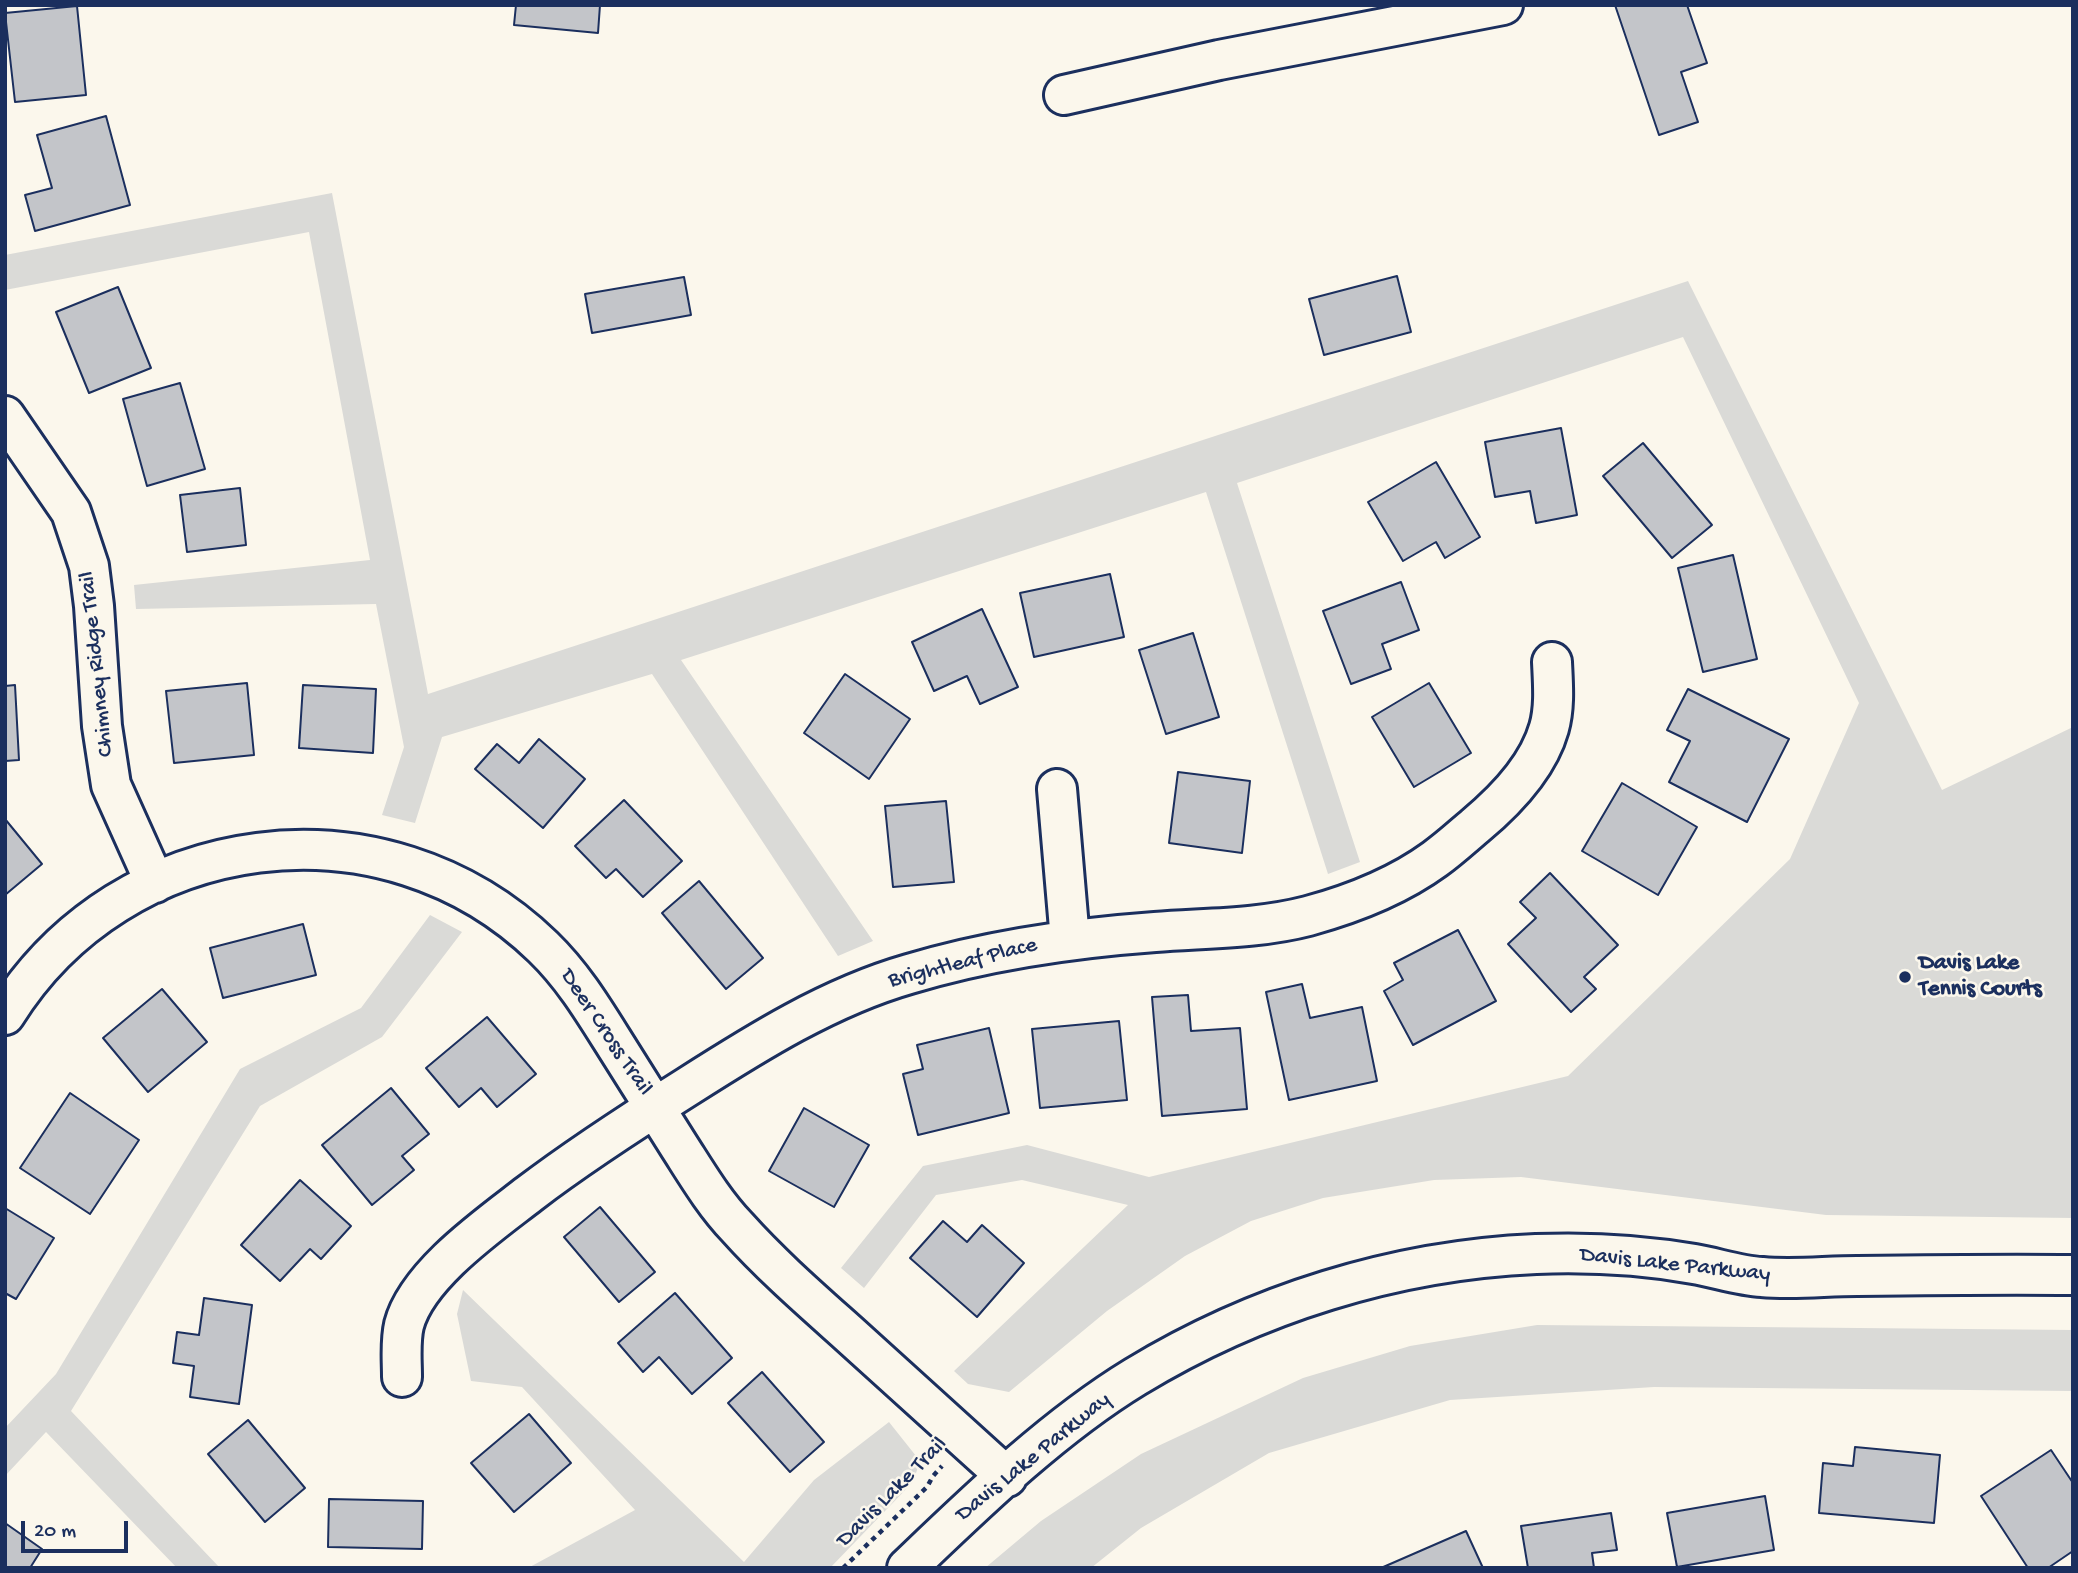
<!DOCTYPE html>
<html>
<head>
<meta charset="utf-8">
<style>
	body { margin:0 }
	#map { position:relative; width:2078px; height:1573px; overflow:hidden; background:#fbf7ec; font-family:"Gochi Hand",sans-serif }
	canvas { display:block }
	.frame { position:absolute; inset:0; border:7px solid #1b2f5e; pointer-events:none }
	.scale { position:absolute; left:21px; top:1521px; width:107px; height:32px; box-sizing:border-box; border:4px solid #1b2f5e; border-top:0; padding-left:9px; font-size:21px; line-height:24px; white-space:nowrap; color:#1b2f5e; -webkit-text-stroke:5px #fbf7ec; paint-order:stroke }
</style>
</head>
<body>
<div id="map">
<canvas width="2078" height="1573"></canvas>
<div class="frame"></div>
<div class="scale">20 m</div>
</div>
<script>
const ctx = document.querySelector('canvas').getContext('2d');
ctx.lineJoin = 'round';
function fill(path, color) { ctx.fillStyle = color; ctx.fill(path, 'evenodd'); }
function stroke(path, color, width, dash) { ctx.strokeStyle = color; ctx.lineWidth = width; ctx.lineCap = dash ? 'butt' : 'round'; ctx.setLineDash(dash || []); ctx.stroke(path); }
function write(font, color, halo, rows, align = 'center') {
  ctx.font = font + ' "Gochi Hand",sans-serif'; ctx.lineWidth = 5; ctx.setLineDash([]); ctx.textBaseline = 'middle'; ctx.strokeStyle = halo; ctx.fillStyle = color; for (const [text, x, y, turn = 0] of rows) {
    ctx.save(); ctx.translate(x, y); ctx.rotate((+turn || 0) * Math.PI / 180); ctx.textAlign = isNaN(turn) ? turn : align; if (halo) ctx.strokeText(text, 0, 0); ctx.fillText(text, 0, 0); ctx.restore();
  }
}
fill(new Path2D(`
	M332,193L428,694L1688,281L1942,790L2073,727V1218L1826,1215L1521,1177L1434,1180L1323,1198L1251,1221L1185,1256L1107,1311L1009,1392L968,1384L954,1371L1128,1205L1022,1180L936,1195L864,1288L841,1268L923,1166L1027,1145L1149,1177L1568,1076L1790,859L1859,703L1683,337L1237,483L1360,862L1328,874L1206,492L681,660L873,941L838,956L652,674L442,737L415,823L382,815L404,747L376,604L136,609L134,585L370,560L309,232L5,290V255Z
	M430,915L462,932L382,1037L260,1106L71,1411L220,1568H177L46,1432L5,1476V1428L56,1374L240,1069L361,1008Z
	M463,1290L744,1562L814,1480L889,1422L920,1461L913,1482L830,1568H528L635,1510L522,1387L471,1381L457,1314Z
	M1537,1325L2073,1330V1391L1654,1387L1450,1400L1269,1453L1141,1528L1091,1568H985L1041,1521L1141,1454L1303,1378L1410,1346Z`), '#dadad7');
const building = new Path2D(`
	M516,5H600L598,33L514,25Z
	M1615,5H1687L1707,63L1681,72L1698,122L1659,135Z
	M77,6L86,95L15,102L5,13Z
	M106,116L130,205L35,231L25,195L52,188L37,135Z
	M1397,276L1411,332L1324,355L1309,299Z
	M684,277L691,315L592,333L585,294Z
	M118,287L151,368L89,393L56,312Z
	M180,383L205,469L147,486L123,399Z
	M1561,428L1577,515L1536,523L1530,491L1495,497L1485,442Z
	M1643,443L1712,525L1672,558L1603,476Z
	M1436,462L1480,537L1445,558L1436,542L1403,561L1368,502Z
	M240,488L246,545L187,552L180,495Z
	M1733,555L1757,659L1703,672L1678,568Z
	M1110,574L1124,637L1034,657L1020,593Z
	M1401,582L1419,630L1382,644L1391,669L1351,684L1323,611Z
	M982,609L1018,687L980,704L967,676L934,691L912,642Z
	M1193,633L1219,717L1166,734L1139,650Z
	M845,674L910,719L869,779L804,733Z
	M247,683L254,755L174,763L166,691Z
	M1429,683L1471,753L1414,787L1372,717Z
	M15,685L19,760L5,761V686Z
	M303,685L376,689L373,753L299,748Z
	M1688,689L1789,739L1747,822L1669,782L1690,741L1667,730Z
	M539,739L585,779L543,828L475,769L497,744L519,763Z
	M1178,772L1250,781L1242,853L1169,843Z
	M1622,783L1697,827L1658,895L1582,851Z
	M624,800L682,861L643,897L616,869L606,878L575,846Z
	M946,801L954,882L893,887L885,806Z
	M5,819L42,864L5,895Z
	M1550,873L1618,945L1584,977L1596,989L1571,1012L1508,944L1536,918L1520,902Z
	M699,881L763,958L726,989L662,913Z
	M303,924L316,975L223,998L210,948Z
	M1458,930L1496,1001L1413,1045L1384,991L1403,980L1394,963Z
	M1302,984L1310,1018L1362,1007L1377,1081L1289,1100L1266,992Z
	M162,989L207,1042L148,1092L103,1038Z
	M1188,995L1191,1031L1240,1028L1247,1109L1162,1116L1152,997Z
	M487,1017L536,1074L497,1107L481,1088L459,1107L426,1068Z
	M1119,1021L1127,1100L1040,1108L1032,1029Z
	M989,1028L1009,1113L918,1135L903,1074L923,1069L917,1045Z
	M391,1088L429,1134L402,1156L414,1170L372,1205L322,1145Z
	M70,1093L139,1140L90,1214L20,1168Z
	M804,1108L869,1145L834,1207L769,1171Z
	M300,1180L351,1226L321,1259L310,1249L280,1281L241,1245Z
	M600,1207L655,1272L619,1302L564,1237Z
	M5,1208L54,1238L16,1299L5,1293Z
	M943,1221L967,1242L982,1225L1024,1263L977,1317L910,1258Z
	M675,1293L732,1358L692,1394L659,1357L643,1372L618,1343Z
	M204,1298L252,1305L239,1404L190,1397L194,1366L173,1363L177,1332L199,1335Z
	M762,1372L824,1442L790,1472L728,1403Z
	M529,1414L571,1463L514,1512L471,1463Z
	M248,1420L305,1488L265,1522L208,1454Z
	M1855,1447L1940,1455L1934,1523L1819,1513L1823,1463L1853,1466Z
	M2051,1450L2073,1483V1551L2048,1568H2028L1981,1496Z
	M1765,1496L1774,1550L1677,1567L1667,1513Z
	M329,1499L423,1501L422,1549L328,1547Z
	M1611,1513L1617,1550L1592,1553L1594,1568H1528L1521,1526Z
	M5,1523L42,1549L30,1568H5Z
	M1466,1531L1483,1568H1381Z`);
fill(building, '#c3c5c9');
stroke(building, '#1b2f5e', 2);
const minor = new Path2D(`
	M1064,95L1219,60L1503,5
	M5,416L71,512L89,566L94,606L102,726L111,785L155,883
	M1057,789L1070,940
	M5,1015C122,827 384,793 543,947C571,974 591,1006 611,1038C634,1074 656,1110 679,1146C697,1174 714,1203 737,1227C771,1265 810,1299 848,1333C901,1381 954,1429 1007,1477
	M402,1377C402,1360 400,1342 404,1325C417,1275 489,1225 529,1194C580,1155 633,1121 687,1087C756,1043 829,997 909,974C989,950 1072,938 1155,932C1206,928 1258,929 1308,916C1352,904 1398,886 1435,859C1449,849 1462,837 1475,826C1505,801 1538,767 1549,728C1555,707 1553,684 1552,662
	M907,1568C976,1502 1053,1427 1135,1377C1255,1304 1395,1260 1536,1254C1588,1252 1643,1255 1694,1264C1717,1268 1740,1276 1762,1277C1794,1280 1826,1276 1857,1276C1929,1275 2001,1274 2073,1275`);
stroke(minor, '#1b2f5e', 44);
stroke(new Path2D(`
	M843,1568L927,1487L933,1476L942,1466`), '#1b2f5e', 4.5, [5, 5]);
stroke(minor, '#fbf7ec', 38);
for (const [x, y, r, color] of [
	[1905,977,7,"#1b2f5e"]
]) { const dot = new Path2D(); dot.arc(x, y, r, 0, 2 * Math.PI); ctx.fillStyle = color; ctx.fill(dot); stroke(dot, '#fbf7ec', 2.5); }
write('23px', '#1b2f5e', '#fbf7ec', [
	["Chimney Ridge Trail",98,664,-96],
	["Brightleaf Place",963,964,-14],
	["Deer Cross Trail",605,1033,56],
	["Davis Lake Parkway",1675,1266,6],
	["Davis Lake Parkway",1034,1458,-39],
	["Davis Lake Trail",893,1493,-45]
]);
write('bold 23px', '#1b2f5e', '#fbf7ec', [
	["Davis Lake",1919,964],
	["Tennis Courts",1919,990]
], 'left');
</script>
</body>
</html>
